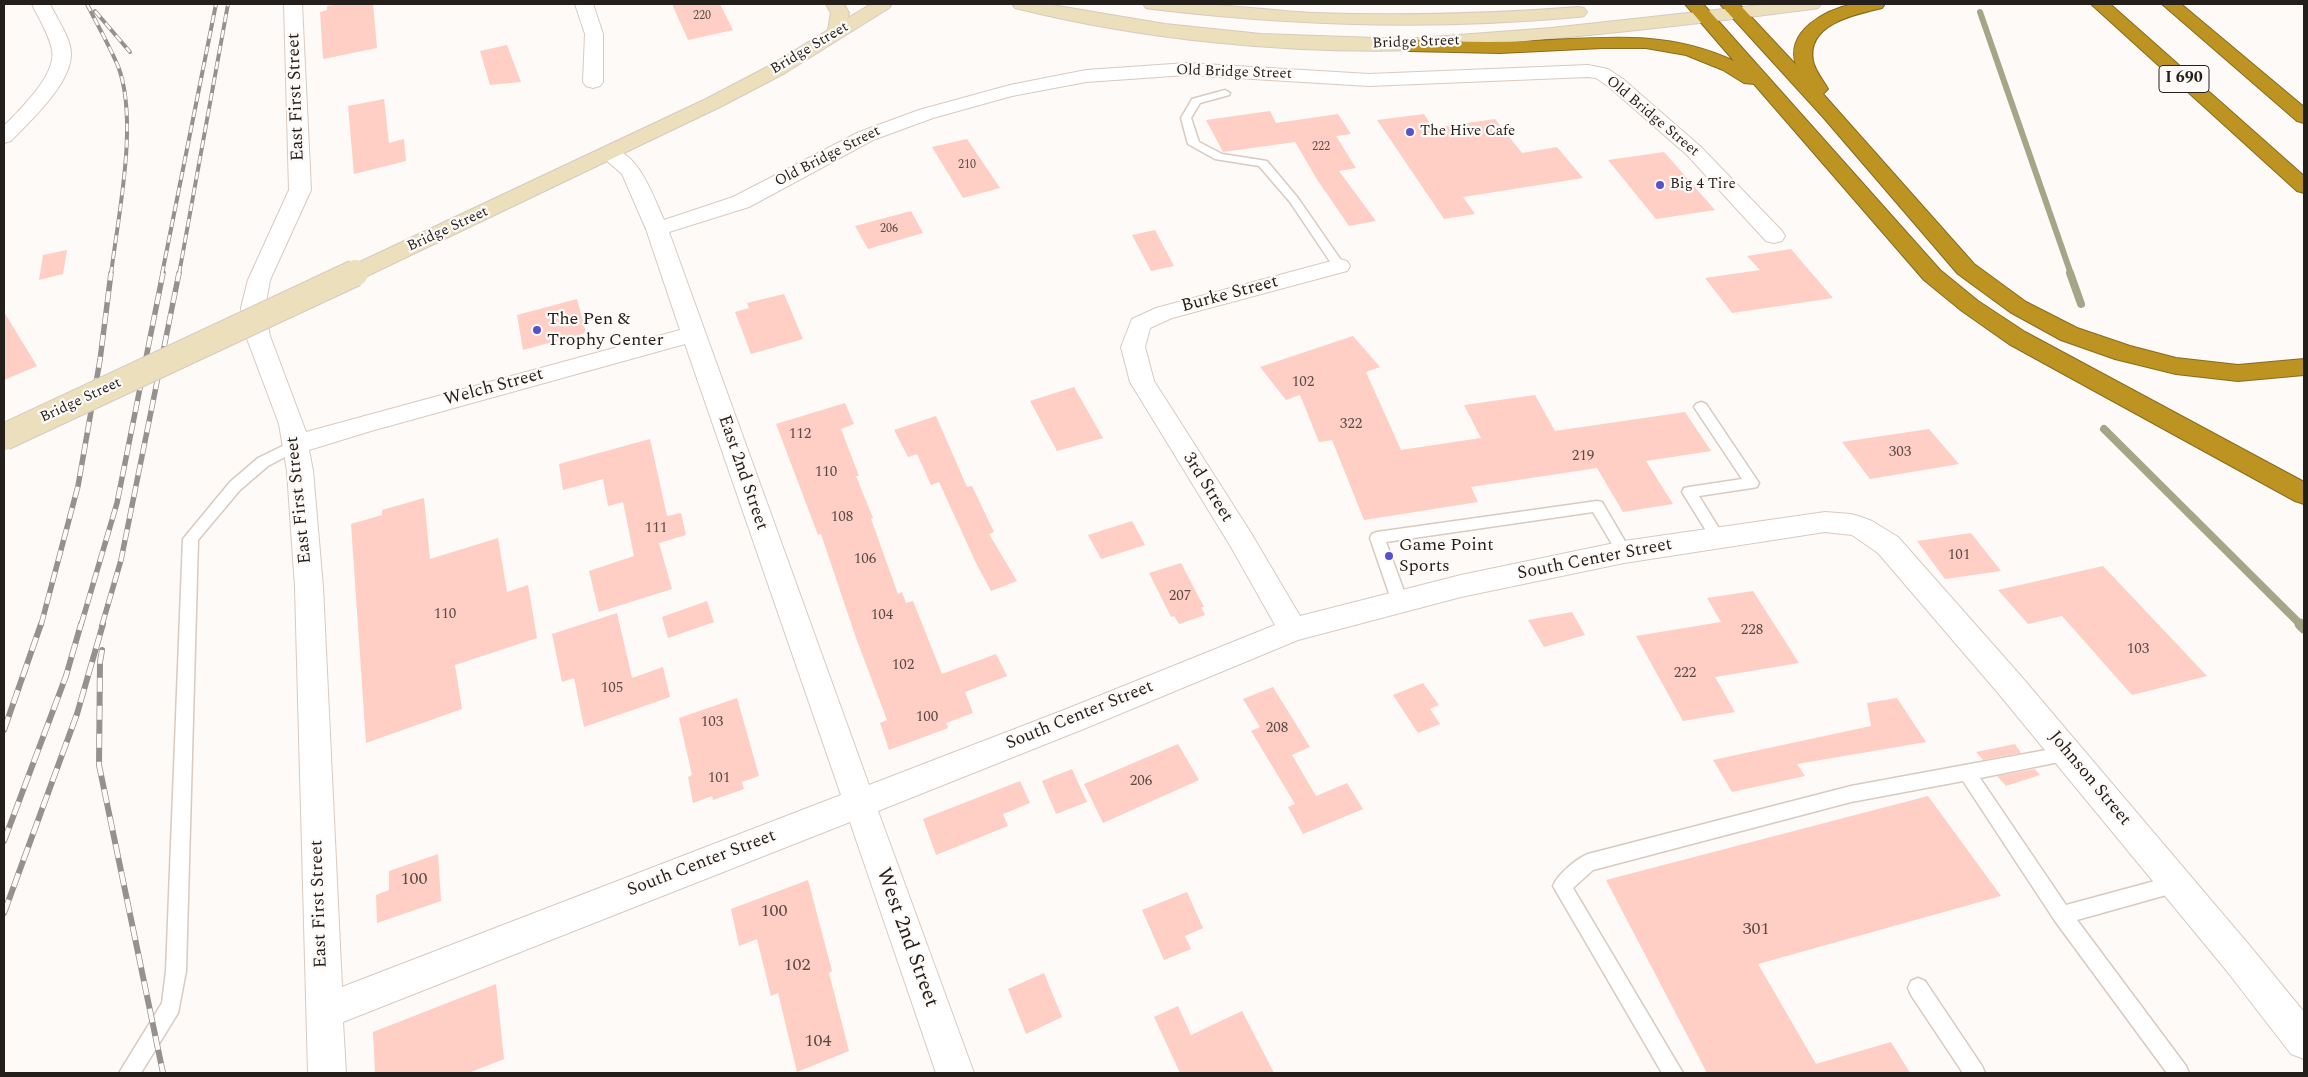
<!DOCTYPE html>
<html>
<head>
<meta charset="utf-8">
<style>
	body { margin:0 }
	#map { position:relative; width:2308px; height:1077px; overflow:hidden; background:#fdfaf8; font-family:Spectral,serif }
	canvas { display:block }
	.frame { position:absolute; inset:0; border:5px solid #241f1b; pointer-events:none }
</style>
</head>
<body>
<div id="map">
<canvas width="2308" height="1077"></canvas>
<div class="frame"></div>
</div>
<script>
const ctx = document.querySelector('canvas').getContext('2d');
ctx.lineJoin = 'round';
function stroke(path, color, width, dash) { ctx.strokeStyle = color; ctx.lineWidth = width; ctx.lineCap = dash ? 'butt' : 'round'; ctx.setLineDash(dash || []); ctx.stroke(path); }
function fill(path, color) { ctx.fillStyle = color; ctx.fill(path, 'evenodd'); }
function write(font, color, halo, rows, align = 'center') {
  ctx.font = font + ' Spectral,serif'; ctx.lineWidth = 4.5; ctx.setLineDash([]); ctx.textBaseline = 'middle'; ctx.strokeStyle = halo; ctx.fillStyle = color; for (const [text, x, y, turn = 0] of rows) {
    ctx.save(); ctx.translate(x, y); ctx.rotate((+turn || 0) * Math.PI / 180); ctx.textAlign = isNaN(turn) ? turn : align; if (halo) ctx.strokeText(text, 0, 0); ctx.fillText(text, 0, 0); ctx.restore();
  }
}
stroke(new Path2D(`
	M1980,12L2071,274`), '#a3a788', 6);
stroke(new Path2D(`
	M2070,273L2081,304
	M2104,429L2301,625`), '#a3a788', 8);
stroke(new Path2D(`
	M2300,624L2304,628`), '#a3a788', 11);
fill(new Path2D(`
	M340,4H373L377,48L323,59L320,12L327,10V6Z
	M672,4H720L733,30L688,40Z
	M507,45L521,82L490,85L480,51Z
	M384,99L389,143L404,139L406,161L354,174L348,106Z
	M1270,111L1276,123L1338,114L1351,134L1336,136L1356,168L1339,171L1376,221L1349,226L1318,181L1295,142L1223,152L1206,120Z
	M1424,114L1433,128L1495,119L1522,153L1557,147L1583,178L1463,197L1475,214L1444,219L1377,120Z
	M967,139L1000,188L963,198L932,147Z
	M1664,152L1715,210L1656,219L1608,160Z
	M911,211L923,233L868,249L855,226Z
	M1155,230L1174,266L1151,271L1132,235Z
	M1791,249L1833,298L1732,313L1705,278L1760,270L1747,256Z
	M67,250L63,274L39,280L43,255Z
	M784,294L803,339L751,354L735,312L749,308L747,303Z
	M577,299L586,333L523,350L517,315Z
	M4,312L37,366L4,380Z
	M1353,336L1380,367L1366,372L1401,450L1481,438L1464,405L1535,395L1555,431L1685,412L1711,451L1646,461L1673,504L1623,512L1597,468L1471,487L1478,502L1364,520L1332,440L1319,442L1300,395L1286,400L1260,367Z
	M1074,387L1103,438L1057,451L1030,401Z
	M845,403L854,424L841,429L859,476H856L873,518L871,519L898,594L902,592L906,603L913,601L942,674L996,654L1007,676L965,692L973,713L946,723L948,728L889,750L880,723L887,720L856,638L821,534L818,535L776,424Z
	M936,416L967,487L972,486L994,532L989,534L1017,581L991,591L976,563L939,482L931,485L917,454L908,457L894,430Z
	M1929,429L1959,464L1870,479L1842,442Z
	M650,439L667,516L681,513L686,535L659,543L672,589L599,612L589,571L634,556L623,502L608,506L603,479L563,490L559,464Z
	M424,498L430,559L498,538L507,592L528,585L537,638L455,665L462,709L366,743L351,524L382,515V510Z
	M1132,521L1145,545L1101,559L1088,535Z
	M1971,533L2001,571L1945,579L1917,541Z
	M1181,563L1204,607H1201L1205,615L1179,624L1174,616L1171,617L1149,573Z
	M2103,566L2207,676L2132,695L2062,616L2028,624L1998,590Z
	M1753,591L1799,663L1715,677L1735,712L1683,721L1636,636L1721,622L1707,598Z
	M707,601L714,622L668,638L662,617Z
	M1572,612L1585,635L1544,647L1528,620Z
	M617,613L632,678L663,667L670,697L584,727L574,678L562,682L552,634Z
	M1423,683L1439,705L1430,709L1440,724L1418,733L1393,695Z
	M1273,687L1310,747L1292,755L1316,796L1347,783L1363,809L1303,834L1288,807L1295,804L1251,731L1260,727L1243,699Z
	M737,698L759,776L742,782L744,789L713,800L712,796L693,803L688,777L692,775L679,718Z
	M1897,698L1926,742L1797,764L1805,776L1732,792L1713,760L1871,726L1867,703Z
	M1178,744L1199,780L1103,823L1084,784Z
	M2015,744L2021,753L1983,760L1976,752Z
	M1072,769L1087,802L1056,814L1042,781Z
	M2035,769L2040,775L2006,786L1997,776Z
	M1020,781L1030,803L1003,814L1008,826L936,855L923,819Z
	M1928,796L2001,896L1758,964L1816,1064L1891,1042L1910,1073H1707L1606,880Z
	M438,854L441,901L377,923L376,895L389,890V871Z
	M808,880L832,971L829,973L849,1051L797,1072L778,993L771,996L757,939L739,946L731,909Z
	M1187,892L1203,928L1185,936L1191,949L1164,960L1142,910Z
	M1044,973L1062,1017L1026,1034L1008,989Z
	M496,984L504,1059L468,1073H375L373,1032Z
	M1178,1006L1191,1035L1242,1011L1274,1073H1180L1154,1017Z`), '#ffcec5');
const service = new Path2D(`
	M1225,90L1230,93L1229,95L1200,103L1191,118L1199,142L1222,154L1267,161L1298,198L1345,266L1343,269H1335L1290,202L1259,166L1215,159L1188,144L1181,118L1191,101L1192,99Z
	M1701,402L1706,404L1759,483L1757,487L1752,488L1699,496L1725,538L1723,542L1718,544L1713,542L1682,492L1684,488L1689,487L1742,479L1694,407L1696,404Z
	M295,440L300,441L302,445L300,449L268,466L240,490L198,540L186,971L178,1013L141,1073H119L162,1003L166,971L183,539L230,482L258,458Z
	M1597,501L1602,502L1629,548L1632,552L1629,556L1624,558L1619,556L1593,512L1386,542L1408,602L1406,606L1400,608L1394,606L1392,602L1370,538L1372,534L1377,532Z
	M2068,746L2074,749L2077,754L2074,759L1980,778L2066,905L2177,875L2184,878L2186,884L2184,890L2077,920L2186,1066L2189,1073H2167L2055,921L1963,781L1851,802L1593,870L1573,888L1683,1073H1662L1553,886C1558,874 1576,859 1588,854L1851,786Z
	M1918,978L1925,981L1982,1066L1985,1073H1963L1911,995L1908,988L1911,981Z`);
const minor = new Path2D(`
	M284,4H302L311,190L270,280L265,308L270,336L306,432L680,330L646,229L622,174L599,154L602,150C635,141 653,196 664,220L733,197L859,132L919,110L1010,85L1086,70L1187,63L1369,74L1588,65L1608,69L1623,79L1701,147L1782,231L1785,236L1782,241L1774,243L1766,241L1687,155L1609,87L1596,78L1588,77L1369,86L1187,75L1086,82L1012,96L933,118L873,140L749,207L669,232L869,785L1064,710L1275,625L1231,547L1130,382L1121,347L1132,319L1156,308L1339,259L1347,261L1350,266L1347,271L1172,318L1150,328L1145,347L1154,381L1251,533L1300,616L1461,575L1624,541L1825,512L1851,514L1861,517L1872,521L1898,537L2020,675L2250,946L2304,1012V1059L2291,1054L2226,970L1998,693L1878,553L1852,535L1825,532L1624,563L1461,597L1298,640L1086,728L878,811L974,1073H936L850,822L343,1022L346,1073H308L295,587L287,471L279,424L246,336L241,308L248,280L289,190ZM685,344L841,795L342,987L323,587L313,471L309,450L371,431Z
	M575,4H593L603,34V82L600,86L593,88L586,86L583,82L585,34Z`);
const tertiary = new Path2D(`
	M32,4H50C56,18 71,37 71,54C71,84 31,120 11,141L4,143V126C20,109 57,75 52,50C49,34 39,19 32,4Z`);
const secondary = new Path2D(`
	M826,4H844L849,13L848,18L871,4H892L889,8L785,73L720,107L365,277L357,279L349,277L346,272L349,267L706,99L771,65L828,30L831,13Z
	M1012,4H1046L1165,24L1261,34L1406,39L1551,28L1770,4H1821L1818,8L1812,9C1720,21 1628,32 1535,40C1497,44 1458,49 1419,50C1287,54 1143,40 1015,8Z
	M1143,4C1199,0 1257,10 1313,13C1402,16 1489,14 1578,7L1584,8L1587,12L1584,16L1578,17C1436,30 1294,26 1152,9L1146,8Z`);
const motorway = new Path2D(`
	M1685,4H1703L1940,270L1978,301L2025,332L2304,482V504L2295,501L2009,344L1962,311L1924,280L1754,84L1744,83L1723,70L1686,55L1646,48H1602L1500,53L1409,51L1402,49L1400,45L1402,41L1409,39C1450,42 1490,43 1531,41C1603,38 1666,29 1734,61Z
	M1720,4H1739L1796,65C1785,31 1825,10 1853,4C1863,2 1875,4 1885,4L1882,8C1856,14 1806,24 1813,61C1815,71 1823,80 1828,89L1823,94L1974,264L2026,302L2077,328L2130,346L2176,358L2238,365L2304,359V375L2238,381L2176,374L2115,359L2061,340L2010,312L1958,274L1823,117Z
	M2091,4H2110L2304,176V193L2297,191Z
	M2162,4H2181L2304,107V123L2297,121Z`);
stroke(service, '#d8cabf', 3);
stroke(minor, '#d8cabf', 2);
stroke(tertiary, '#d8cabf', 2);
stroke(secondary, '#d8cabf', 2);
stroke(motorway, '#876b1f', 2);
fill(service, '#fff');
fill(minor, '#fff');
fill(tertiary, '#fff');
fill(secondary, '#ebdfbc');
fill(motorway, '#bd9421');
const railFar2 = new Path2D(`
	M87,4C97,24 109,45 118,66C139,120 118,216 111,274
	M95,11L130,52
	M162,274L216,4
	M179,274L228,4`);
const railFar1 = new Path2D(`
	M41,625L78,486L100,360L111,273
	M81,625L117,503L163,273
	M102,625L121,560L179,273`);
const rail = new Path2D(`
	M102,650L100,662L99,765L163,1073
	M4,730L41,624
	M4,841L66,676L81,624
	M4,913L77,714L103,624`);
stroke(railFar2, '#95918e', 4);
stroke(railFar1, '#95918e', 5.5);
stroke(rail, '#95918e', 6);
stroke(railFar2, '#fdfaf8', 2.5, [8]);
stroke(railFar1, '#fdfaf8', 4, [11]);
stroke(rail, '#fdfaf8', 4.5, [14]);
const secondaryBridgeFar1 = new Path2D(`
	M353,274L357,272`);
const secondaryBridge = new Path2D(`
	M4,437L355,273`);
stroke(secondaryBridgeFar1, '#d8cabf', 22, []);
stroke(secondaryBridge, '#d8cabf', 28, []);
stroke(secondaryBridgeFar1, '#ebdfbc', 20);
stroke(secondaryBridge, '#ebdfbc', 26);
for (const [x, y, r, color] of [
	[1410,132,5,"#5552ca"],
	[1660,185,5,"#5552ca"],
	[537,330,5,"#5552ca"],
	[1389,556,5,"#5552ca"]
]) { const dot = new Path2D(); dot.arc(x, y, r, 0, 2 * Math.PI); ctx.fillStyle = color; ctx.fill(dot); stroke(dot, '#fdfaf8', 2); }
write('12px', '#5b4b46', null, [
	["220",702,17],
	["222",1321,148],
	["210",967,166],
	["206",889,230]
]);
write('15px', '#241f1b', '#fdfaf8', [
	["Bridge Street",1416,43,-2],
	["Bridge Street",810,49,-31],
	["Old Bridge Street",1234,73,2],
	["Old Bridge Street",1652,117,40],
	["Old Bridge Street",828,157,-27],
	["Bridge Street",448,230,-25],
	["Bridge Street",81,401,-25]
]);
write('15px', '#241f1b', '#fdfaf8', [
	["The Hive Cafe",1420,132],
	["Big 4 Tire",1670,185]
], 'left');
write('15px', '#5b4b46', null, [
	["102",1303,383],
	["322",1351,425],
	["112",800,435],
	["303",1900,453],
	["219",1583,457],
	["110",826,473],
	["108",842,518],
	["111",656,529],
	["101",1959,556],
	["106",865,560],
	["207",1180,597],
	["110",445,615],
	["104",882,616],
	["228",1752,631],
	["103",2138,650],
	["102",903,666],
	["222",1685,674],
	["105",612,689],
	["100",927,718],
	["103",712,723],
	["208",1277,729],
	["101",719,779],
	["206",1141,782]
]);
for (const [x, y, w] of [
	[2184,79,50]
]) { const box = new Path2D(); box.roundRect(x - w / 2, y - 13.5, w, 27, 4); ctx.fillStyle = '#fdfaf8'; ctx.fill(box); stroke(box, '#241f1b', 1); }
write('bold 16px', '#241f1b', null, [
	["I 690",2184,79]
]);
write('18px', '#241f1b', '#fdfaf8', [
	["East First Street",297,97,-92],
	["Burke Street",1230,295,-15],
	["Welch Street",494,388,-15],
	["East 2nd Street",742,473,71],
	["3rd Street",1207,488,58],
	["East First Street",300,500,-96],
	["South Center Street",1595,560,-11],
	["South Center Street",1080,716,-22],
	["Johnson Street",2089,779,50],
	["South Center Street",702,864,-21],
	["East First Street",320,904,-92]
]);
write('18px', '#241f1b', '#fdfaf8', [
	["The Pen &",547,320],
	["Trophy Center",547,341],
	["Game Point",1399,546],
	["Sports",1399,567]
], 'left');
write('18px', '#5b4b46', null, [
	["100",414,880],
	["100",774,912],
	["301",1756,930],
	["102",797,966],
	["104",818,1042]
]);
write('21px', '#241f1b', '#fdfaf8', [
	["West 2nd Street",906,938,70]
]);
</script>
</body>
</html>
